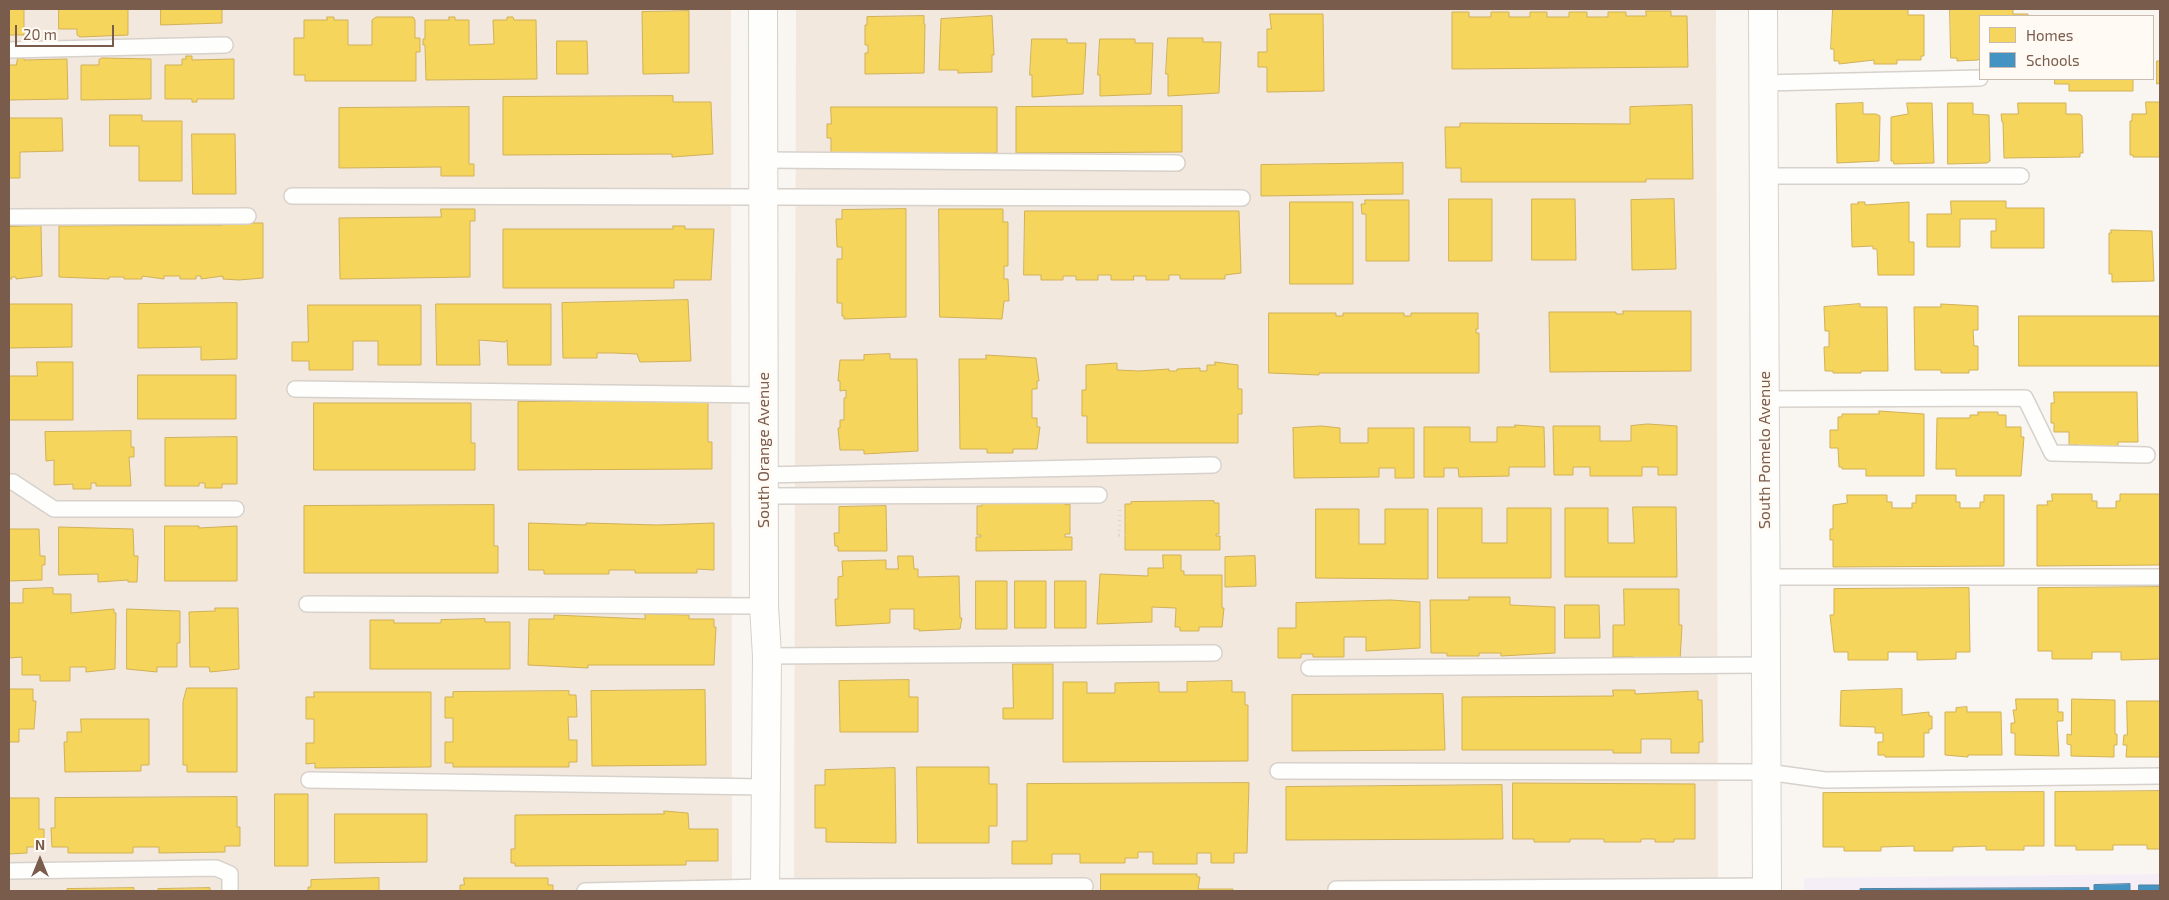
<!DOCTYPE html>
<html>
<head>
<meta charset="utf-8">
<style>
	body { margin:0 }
	#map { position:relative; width:2169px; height:900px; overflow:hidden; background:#f9f5f0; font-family:"Exo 2",sans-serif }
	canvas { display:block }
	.frame { position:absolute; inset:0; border:10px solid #7a5c4d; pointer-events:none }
	.legend { position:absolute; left:1979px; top:15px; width:175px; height:65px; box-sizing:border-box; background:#fffaf3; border:1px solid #cabbb1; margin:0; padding:6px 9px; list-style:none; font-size:15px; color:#7a5c4d }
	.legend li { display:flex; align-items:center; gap:10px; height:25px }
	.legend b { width:25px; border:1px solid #cabbb1 }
	.north { position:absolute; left:15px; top:835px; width:50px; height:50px; -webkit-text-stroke:4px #fffaf3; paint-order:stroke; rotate:0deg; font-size:14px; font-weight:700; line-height:20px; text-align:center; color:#7a5c4d }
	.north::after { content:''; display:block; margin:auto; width:18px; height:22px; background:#7a5c4d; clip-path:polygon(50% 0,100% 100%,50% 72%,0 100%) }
	.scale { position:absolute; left:15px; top:25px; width:99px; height:22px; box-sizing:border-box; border:2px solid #7a5c4d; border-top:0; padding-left:6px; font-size:15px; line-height:18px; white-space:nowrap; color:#7a5c4d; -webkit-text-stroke:4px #fffaf3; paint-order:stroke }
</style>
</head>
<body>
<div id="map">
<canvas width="2169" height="900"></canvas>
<div class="frame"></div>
<ul class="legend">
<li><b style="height:14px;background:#f6d55c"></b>Homes</li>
<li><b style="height:14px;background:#4393c3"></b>Schools</li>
</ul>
<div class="north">N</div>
<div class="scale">20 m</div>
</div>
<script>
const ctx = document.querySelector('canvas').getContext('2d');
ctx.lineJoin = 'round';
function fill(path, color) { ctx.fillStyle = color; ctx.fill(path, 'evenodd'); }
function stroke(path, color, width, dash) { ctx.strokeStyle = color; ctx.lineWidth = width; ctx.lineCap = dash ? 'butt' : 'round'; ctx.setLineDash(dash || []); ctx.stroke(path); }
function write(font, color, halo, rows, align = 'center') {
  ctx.font = font + ' "Exo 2",sans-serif'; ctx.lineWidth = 5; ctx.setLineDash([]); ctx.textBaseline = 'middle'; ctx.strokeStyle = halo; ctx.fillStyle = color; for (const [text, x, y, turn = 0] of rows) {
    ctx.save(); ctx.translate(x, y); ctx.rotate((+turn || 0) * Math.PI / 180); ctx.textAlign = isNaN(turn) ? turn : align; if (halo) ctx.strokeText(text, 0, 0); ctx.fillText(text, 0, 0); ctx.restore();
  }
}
fill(new Path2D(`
	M9,9H731L732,891H9Z
	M796,9H1716L1718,891H794Z`), '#f2e8de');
fill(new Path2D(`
	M2160,874V891H1804V878Z`), '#f6eef6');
const homes = new Path2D(`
	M9,9H24V35H9Z
	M59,9H128V35L80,37L77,35V29H59Z
	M161,9H222V23L161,25Z
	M1833,9H1908V15H1924V56H1921V60H1897V64H1874V60L1839,64V61H1834V49H1831Z
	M1950,9H2013V14H2028V16H1980V58L1978,60L1957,61V58H1951Z
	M689,11V73L643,74L642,12Z
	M1646,11H1671V16H1687L1688,67L1452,69V12H1469V17H1491V12H1509V17H1530V12H1547V17H1569V12H1587V17H1608V12H1626V16H1646Z
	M1270,14H1323L1324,91L1267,92V67H1258V52H1267V29H1271Z
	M924,16V24H925L924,73L865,74V53H868V45H865V25H867V17Z
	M992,16L994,55H992V72L958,73V70H939L941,19Z
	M327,17H334V20H348V45H372V20L376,17H413L415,20V38H420V52H416V81H305V75H294V38H304V20H327Z
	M449,17H455V20H469V45L494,44L493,20H507V17H513L514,20H536L537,79L426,80L425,45H423V39H425V20H449Z
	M1168,38H1203V42H1221L1219,93L1168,96V74H1166Z
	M1032,39H1067V43H1086L1083,94L1032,97V75H1030Z
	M1100,39H1135V43H1153L1151,94L1100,96V75H1098Z
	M557,41H587L588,74H557Z
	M186,56H192V60L234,59V99H197V102H192V99H165V65H182V59H186Z
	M18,58H24V60L67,59L68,99L9,100V65H16Z
	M102,58L151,59V99L81,100V65H99V60Z
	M2157,61H2160V90V83L2157,84Z
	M2055,79H2133V91H2069V84H2055Z
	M673,96V102H711L713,154L672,157V154L503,155V97Z
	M2146,102H2160V157H2133V155H2130V121H2132V114H2146Z
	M1863,103V114H1876L1880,116L1879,161L1837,163L1836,104Z
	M1907,103H1932L1934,163L1894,164L1893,161H1891V117L1908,114Z
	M1948,103H1973V114L1989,115L1990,161L1987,163L1948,164Z
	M2018,103H2066V114H2080L2082,116L2083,153H2080V157L2004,158L2003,122H2002L2001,114H2018Z
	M1692,105L1693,179H1646V182H1461V168H1446L1445,127H1460V123L1630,124V107Z
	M1182,106V152L1016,153V107Z
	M469,107V164H474V176H441V167L339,168V108Z
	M831,107H997V153L831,155V138H827V124H831Z
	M110,115H142V121H182V181H139V146H110Z
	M9,118H62L63,151L20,152V178H9Z
	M192,134H235L236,194H193Z
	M1403,163V194L1261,196V165Z
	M1449,199H1492V261H1449Z
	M1532,199H1575L1576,260H1532Z
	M1674,199L1676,269L1632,270L1631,200Z
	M1365,200H1409V261H1366V214H1362L1361,204H1365Z
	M1951,201H2006V208H2044V248H1991V231H1996V219H1960V247H1927V214H1951Z
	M1290,202H1353V284H1290Z
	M1858,202H1865V205L1909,202V242H1914V275H1878L1877,249H1873V246L1852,247L1851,204H1858Z
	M441,209H475V221H470V277L340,279L339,218L441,217Z
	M906,209V317L844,319V316H842V303H837V259H842V247H837L836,219H842V210Z
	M939,209H1003V222H1008V266H1004V279H1008L1009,301H1004L1002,319L940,317Z
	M1025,211H1239L1241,273L1225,275V279H1180V275H1169V280H1146V276H1133L1134,280H1111V275H1098V280H1076V276H1063V280H1041V275H1024Z
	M222,223H263V278L239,280L223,279V276L201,279V276H196V279H180V276H164V279L142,276V279H124V277H109V279L59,277V226L222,225Z
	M41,226L42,276L16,279V277H11L12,279H9V227Z
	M673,226H685V229H714L711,280H674V288H503V229H673Z
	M2111,230L2152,231L2154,281L2112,282V274H2109V233H2111Z
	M688,300L691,361L640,362L637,354L613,353H597V358H563L562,303Z
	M237,303V359L201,360V347L138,348V304Z
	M9,304H72V347L9,348Z
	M436,304H551V365H508L507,340L505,342L479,340L480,365H437Z
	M1860,304V307H1887L1888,371H1861V373H1833V371H1825L1824,347H1829V331H1825L1824,307Z
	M1941,304L1978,306V330H1973L1974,346H1978V370H1969V373H1941V370H1915L1914,307H1941Z
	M308,305H421V365H378V341H353V370H309V361H292V342H308Z
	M1623,311H1691V371L1550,372L1549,312H1616V314H1623Z
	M1269,313H1336V316H1343V313H1404V316H1411V313H1478V329H1476V333H1479V373H1319V375L1269,373Z
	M2019,316H2160V366H2019Z
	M890,354V359H917L918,451L864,454V450H840L838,428H840V420H844V398H846V390L840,391V381H838L840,360H864V355Z
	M986,355L1036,358L1039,381H1037V389H1032V418H1037V427H1040L1037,449H1013V453H987V449H960L959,359H986Z
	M37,362H73V420H9V376H37Z
	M1215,362L1238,365V389H1242V414H1238V443H1087V416H1082V390H1086V365L1117,363V370L1139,371L1169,369V371H1177V369L1200,368V371H1207V365H1215Z
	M138,375H236V419H138Z
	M2054,392H2137L2138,442H2118V447H2078V445H2069V432H2054V423H2051V403H2054Z
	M708,401V442H712V469L518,470V402Z
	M314,403H471V443H475V470H314Z
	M1879,411L1924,414V476H1866V469H1842V467H1839L1838,448H1830V430H1838V417H1842V414H1879Z
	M1978,412H1998V415H2006V427H2021V437H2024L2021,476H1956V469H1936L1937,418H1970V415H1978Z
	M1648,424L1677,426V475H1658V467H1642V476H1590V467H1573V475H1554L1553,426H1600V441H1631V426Z
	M1515,425L1544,427L1545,467H1509V476L1459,477L1458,468H1444V477H1424V427H1470V442H1497V427H1515Z
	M1322,426L1340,428V443H1368V428H1414V478H1395V468H1379V477L1294,478L1293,428Z
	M131,431V447H134V457H129L131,486H96V483H91V489H73V484L54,485V460L46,461L45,432Z
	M237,437V484H222V488H205V483H199V486H165V438Z
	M2052,494H2092V501H2097V508H2116V501H2120V494H2160V565L2037,566V505H2048L2047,501H2052Z
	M1847,495H1887V502H1892V508H1912V503H1916V495H1956V502H1960V508H1980V502H1984V495H2004V566L1833,567V540H1830V529H1833V505L1847,503Z
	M1214,501V503H1219V534H1216V536H1220V550H1125V504H1131V502Z
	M1065,502V505L1070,504V534H1065V537H1072V550L976,551V537H981V535H977V506H982V503Z
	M494,505V546H498V573H304V506Z
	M886,506L887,551H838V546H835L834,533H839V507Z
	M1633,507H1676L1677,577H1565V508H1608V543H1634Z
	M1438,508H1482V543H1507V508H1551V578H1438Z
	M1316,509H1359V544H1385V509H1428V579L1316,578Z
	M529,523L586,525V523L657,525L714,523V570L697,569V573H635V570H609V574H544V570H529Z
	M165,526H199V528L237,526V581H165Z
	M59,527L133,529L134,556H138L137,582H128V580L98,582V574L59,575Z
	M9,529H39L40,556H45V565H42V580L9,581Z
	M1163,555H1181V571H1184V575H1222V608H1224L1222,627H1199V631H1180V627H1175L1176,608L1152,607V622L1097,624L1100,574L1148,576V568H1163Z
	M898,556H913L914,569H918V577L959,576L960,618H962L960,629L919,631V629H914V609H890V623L836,626L835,599H838V577L843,576L842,561L886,560V569H898Z
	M1255,556L1256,586L1225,587V557Z
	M976,581H1007V629H976Z
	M1015,581H1046V628H1015Z
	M1055,581H1086V628H1055Z
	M2160,587V659L2121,660V652H2092V659H2052V651H2038V588Z
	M53,588V594H71V613L114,609V613H116L115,669L86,672V667H70V681H40V675H22V657L9,658V598V603H23V589Z
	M1969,588L1970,652H1956V659L1917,660V652H1888V660H1848V652H1834L1830,615H1834V589Z
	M1624,589H1679V625H1682L1680,661L1633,662V657H1613V625H1624Z
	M1469,597H1510V605L1555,607V653L1501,656V653H1479V656H1447V653H1431L1430,600H1469Z
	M1391,600L1420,602V648L1366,651V637H1344V657H1313V654H1301V658H1278V628H1296V603Z
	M1565,605H1599L1600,638H1565Z
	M215,608H238L239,669L210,672L209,667H190L189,612L215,611Z
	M127,609L180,611V643H177V667H157V672L127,669Z
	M645,614L689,615V619H714V627H716L714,665H588V668L528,665L529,619H554V615L645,619Z
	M485,619V622H510V669H370V620H394V623H441V620Z
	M1013,664H1053V719H1003V708H1013Z
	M909,680V697H918V732H840L839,681Z
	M1232,681V692H1245V705H1248V761L1063,762V682H1087V693H1115V683L1159,682V692H1187V682Z
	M187,688H237V772H187V765H183V702Z
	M9,689H33V701H36L34,729H19V742H9Z
	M1902,689V715L1929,712V716H1932V729H1929V733H1924V757H1885V755H1878V742H1883V733H1875V727L1840,726L1841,691Z
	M705,690L706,765L592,766L591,691Z
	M1613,690H1635V694L1698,691V700H1702L1703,742H1699V753H1671V739H1641V753H1613V750H1462V697L1613,696Z
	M569,691V695H576L577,717H568L569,740H577V762H569V767H453V763H445V742H453V718H445V697H453V692Z
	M314,692H431V767L315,768V763L306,764V743H314V719H306V697H314Z
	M1443,694L1445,750L1292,751V695Z
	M2016,699H2058V712H2063V721H2057L2059,756L2015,755V733H2011V723H2015L2013,710H2016Z
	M2072,699L2115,700V734H2117V745H2114V757L2071,756V745L2067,744V734L2071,735Z
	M2127,701H2160V757H2126L2127,745H2123L2124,735H2127Z
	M1967,707V712H2001L2002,755H1968V757L1945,755V712H1956V708Z
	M81,719H149V765H141V771L65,772L64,742H67V732H81Z
	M917,767H989V784H997V826H989V843H918Z
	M895,768L896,843L826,842V828H815V785H825V770Z
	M1249,783L1247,853H1234V863H1211V853H1197V864H1153V852H1138V858H1125V863H1080V854H1052V864H1012V841H1027V784Z
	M1513,783L1695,784V839H1674V842H1655V839H1641V842H1604V839H1570V842H1534V839H1513Z
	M1502,785L1503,839L1286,840V787Z
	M2160,791V849H2147V845H2113V850H2076V846H2055V792Z
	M2044,792V846H2024V850H1986V846L1953,847V851H1914V846L1881,847V851H1844V847H1823V793Z
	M275,794H308V866H275Z
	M237,797V827H240V846H225V852L159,853V847H133V853H68V847H52L51,828H55V798Z
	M9,798H39V829H44V847H27V853L9,854Z
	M664,811L688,813L689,829H718V861H686V865L515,866V863H511V849H515V815L664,814Z
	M335,814H427V862L335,863Z
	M1101,874H1197V877H1200L1198,889H1233V891H1101Z
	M379,878V891H308V887H311V880Z
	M464,878H548V885H553V891H460V885H464Z
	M134,888V891H67V889Z
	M210,888V891H158V889Z`);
fill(homes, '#f6d55c');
stroke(homes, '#d1b158', 1);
const schools = new Path2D(`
	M2130,884V891H2094V885Z
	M2139,885H2160V891H2139Z
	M2089,888V891H1860V889Z`);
fill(schools, '#4393c3');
stroke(schools, '#5482a0', 1);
const service = new Path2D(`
	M9,50L225,45
	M1763,83L1980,78
	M763,160L1177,163
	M1763,176H2021
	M292,196L1242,198
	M9,217L248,216
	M295,389L764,395
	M1765,399L2025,398L2052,453L2147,455
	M764,475L1213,465
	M9,482H13L54,509H236
	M764,496L1099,495
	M1766,577H2160
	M307,604L764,606
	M767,656L1214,653
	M1309,668L1766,665
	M1278,771L1767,772L1825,780L2160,776
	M309,780L765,787
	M9,871L216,868L230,874V891
	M1336,889L1767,886
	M585,891L765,887L1085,886`);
const minor = new Path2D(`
	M1763,9L1767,891`);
const tertiary = new Path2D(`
	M763,9L764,606L767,656L765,891`);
stroke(service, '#d7d1cb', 18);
stroke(minor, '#d7d1cb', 30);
stroke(tertiary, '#d7d1cb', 30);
stroke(new Path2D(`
	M1120,510L1119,535H1125`), '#dcd5d0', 3, [1, 4]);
stroke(service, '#fefefd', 15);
stroke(minor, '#fefefd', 28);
stroke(tertiary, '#fefefd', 28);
write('16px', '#7a5c4d', '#fffaf3', [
	["South Orange Avenue",764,450,-90],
	["South Pomelo Avenue",1765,450,-90]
]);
</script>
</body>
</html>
